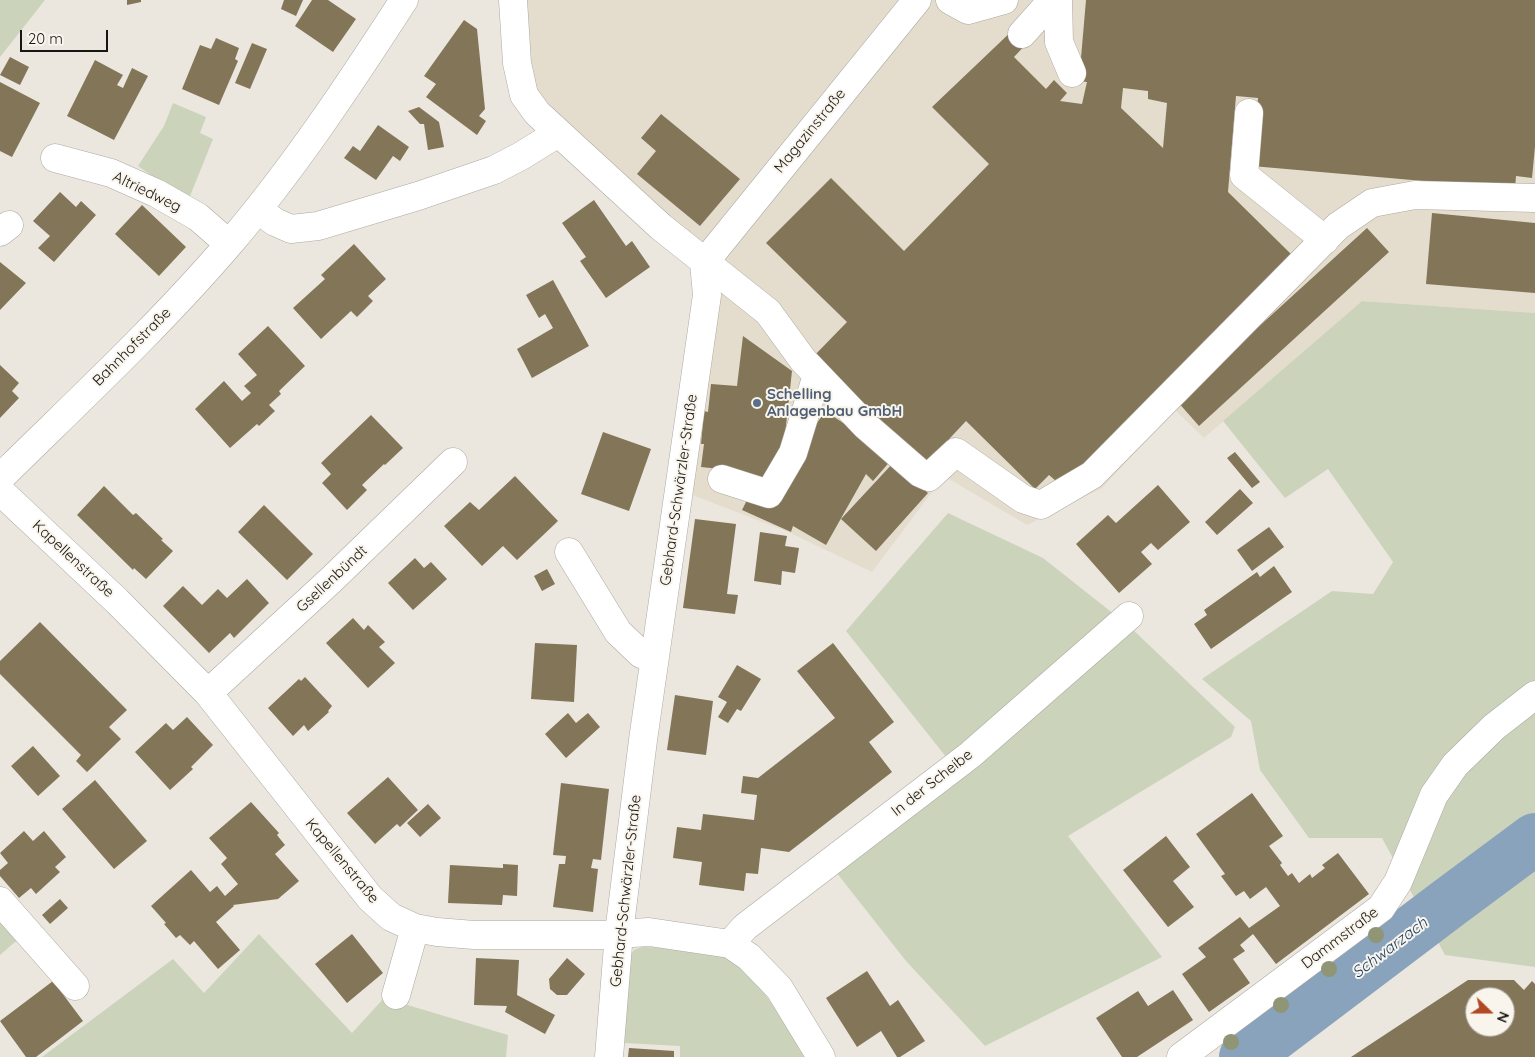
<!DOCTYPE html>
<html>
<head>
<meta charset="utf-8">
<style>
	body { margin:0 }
	#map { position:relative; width:1535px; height:1057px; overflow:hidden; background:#ebe7df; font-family:Quicksand,sans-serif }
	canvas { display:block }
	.north { position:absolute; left:1465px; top:987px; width:50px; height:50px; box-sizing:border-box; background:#f9f5ec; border:1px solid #9f9c95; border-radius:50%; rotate:112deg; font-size:14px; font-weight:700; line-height:20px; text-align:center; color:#171613 }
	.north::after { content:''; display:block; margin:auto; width:18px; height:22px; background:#b04924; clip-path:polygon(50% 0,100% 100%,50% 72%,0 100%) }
	.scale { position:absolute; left:20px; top:30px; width:88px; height:22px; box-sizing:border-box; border:2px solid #171613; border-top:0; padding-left:6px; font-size:15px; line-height:18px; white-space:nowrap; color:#171613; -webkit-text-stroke:4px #f9f5ec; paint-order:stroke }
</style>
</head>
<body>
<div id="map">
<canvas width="1535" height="1057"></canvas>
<div class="north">N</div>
<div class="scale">20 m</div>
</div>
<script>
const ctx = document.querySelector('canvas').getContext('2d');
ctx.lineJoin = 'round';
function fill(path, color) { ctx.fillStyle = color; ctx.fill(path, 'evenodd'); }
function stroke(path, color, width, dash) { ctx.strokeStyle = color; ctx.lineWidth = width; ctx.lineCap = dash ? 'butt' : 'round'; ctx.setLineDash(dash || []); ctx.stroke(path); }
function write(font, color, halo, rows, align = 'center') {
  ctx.font = font + ' Quicksand,sans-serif'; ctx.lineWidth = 4; ctx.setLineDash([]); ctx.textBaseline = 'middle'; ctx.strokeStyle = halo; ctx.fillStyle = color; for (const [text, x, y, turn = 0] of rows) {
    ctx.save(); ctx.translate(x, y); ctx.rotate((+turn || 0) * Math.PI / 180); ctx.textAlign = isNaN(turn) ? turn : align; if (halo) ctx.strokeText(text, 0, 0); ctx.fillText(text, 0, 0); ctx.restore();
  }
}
fill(new Path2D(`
	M513,0H1535V313L1362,301L1204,438L1175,410L1102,488L1027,525L944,476L872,572L786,531L679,490L704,263L537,113Z`), '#e4ddcd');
fill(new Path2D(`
	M0,0H45L0,57Z
	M173,103L206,117L200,133L213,139L188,201L138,166L164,126Z
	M1362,301L1535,313V967L1445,955L1382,838H1309L1260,770L1251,721L1202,679L1332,591L1373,594L1393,562L1328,469L1285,498L1223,421Z
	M948,513L1043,558L1129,626L1235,727L1231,737L1068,836L1162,957L985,1046L906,961L836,872L962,777L846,631Z
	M0,911L22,936L0,955Z
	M259,934L352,1033L384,998L508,1035L506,1057H42L173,959L204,993Z
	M642,947C664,948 688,947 710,952C754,963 783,1022 806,1057H680V1046L624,1043L629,957L634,950Z`), '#cbd4bb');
stroke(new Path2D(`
	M1245,1057L1450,902L1535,839`), '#8aa3bd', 52);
fill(new Path2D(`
	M127,0H141V2L127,5Z
	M284,0H303L296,16L281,9Z
	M312,0H328L356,19L333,52L295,26Z
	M1086,0H1535V147L1532,178L1516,176L1515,189L1252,166L1258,98L1236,96L1228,192L1293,256L1064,488L1049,475L1035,489L966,421L922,468L812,358L847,322L766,243L831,178L904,251L989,164L932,107L1015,28L1029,41L1014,57L1046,89L1054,80L1067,93L1060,101L1082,104L1087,82L1079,81ZM1123,88L1148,91V99L1167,103L1163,148L1121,108Z
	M464,20L477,29L485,109L479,116L486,121L477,135L426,97L436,84L424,76Z
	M216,38L239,48L235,59L238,61L219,105L182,89L200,45L211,49Z
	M252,43L267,49L250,89L235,83Z
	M10,57L29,67L20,85L0,75Z
	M95,60L123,75L117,85L123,88L132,68L148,76L114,140L67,116Z
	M0,82L40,103L12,157L0,151Z
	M419,107L439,122L444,147L428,150L424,124H420L408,111Z
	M661,114L740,179L700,226L637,174L656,151L641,138Z
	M378,125L409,147L400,161L393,156L376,180L344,158L353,146L360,151Z
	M60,192L76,207L81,201L96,215L54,262L38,248L50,236L33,221Z
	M594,200L626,246L632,241L650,267L606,298L580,261L586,257L562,223Z
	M142,205L186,247L159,276L115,234Z
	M1432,213L1535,223V293L1426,284Z
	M1367,228L1389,252L1199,426L1177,401Z
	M354,244L386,279L368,296L373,301L357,317L351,311L321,339L293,308L325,279L321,275Z
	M0,262L26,283L0,310Z
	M553,280L589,346L532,378L517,349L553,328L545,314L539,318L526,295Z
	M268,326L305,366L279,391L281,394L269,405L275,411L259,426L257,424L230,448L195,409L224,381L242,401L251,393L244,386L257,375L238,354Z
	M743,336L792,371L781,471L766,484L739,471L701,467L704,444H701L704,411L708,412L711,384L737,386Z
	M0,365L19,383L12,391L19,398L0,418Z
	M825,411L883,449L893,458L873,481L866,474L826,545L793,526L791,532L742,510L748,498L800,449Z
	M371,415L403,448L385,465L384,464L362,485L367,490L347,510L322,483L331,474L321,463Z
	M603,432L651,449L629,511L581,494Z
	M1235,452L1260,482L1252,488L1227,458Z
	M894,462L928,493L876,551L841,519Z
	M515,476L558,521L517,560L503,546L482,566L444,526L470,502L479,510Z
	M1158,485L1190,522L1158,550L1151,543L1141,552L1152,564L1119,593L1076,544L1108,515L1116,523Z
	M104,486L133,515L136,513L163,539L161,540L173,551L146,579L134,568L133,570L77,515Z
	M1240,489L1253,503L1217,535L1205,522Z
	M264,505L313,554L287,580L238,532Z
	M695,519L736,524L727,594L738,595L735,614L683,608Z
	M1269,527L1284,547L1252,571L1237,550Z
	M760,532L787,536L785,546L799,548L795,573L782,571L781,585L754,581Z
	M415,558L424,568L431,562L447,579L413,610L388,583Z
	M1274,566L1292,592L1211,649L1194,624L1207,615L1204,610L1257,572L1260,577Z
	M547,569L555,584L542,591L534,576Z
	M247,579L269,603L234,638L230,633L209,653L163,606L183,586L202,605L218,589L227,598Z
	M353,618L364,630L368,625L385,642L379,647L395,663L368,688L326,643Z
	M40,622L127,710L109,727L121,739L87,772L76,761L81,755L0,674V661Z
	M535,643L577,645L574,702L531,699Z
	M833,643L894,722L869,742L892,772L789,852L761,848L758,874L746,873L744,891L699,885L702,862L673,858L677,827L701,830L703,814L754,820L757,795L741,793L743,776L758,778L835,718L797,671Z
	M737,665L761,679L741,711L737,709L728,723L718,717L727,702L718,697Z
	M305,677L332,706L328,711L329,712L308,731L304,725L293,736L268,708L299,679L301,681Z
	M675,695L713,701L706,755L667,750Z
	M568,713L576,723L588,713L600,727L566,758L545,734Z
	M187,717L213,745L191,767L193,769L170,790L135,752L166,723L173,730Z
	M33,746L60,776L38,796L11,766Z
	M388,777L418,810L400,827L397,824L375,844L347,813Z
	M95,780L147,841L114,869L62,809Z
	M561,783L609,789L601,860L593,859L591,868L598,869L593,912L553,907L559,864H565L566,856L553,855Z
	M1252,793L1283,836L1269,846L1282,863L1280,865L1288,876L1292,873L1299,883L1310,874L1312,878L1325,868L1322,865L1338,853L1369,894L1276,964L1253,934L1240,945L1245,951L1233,959L1250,983L1209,1012L1182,974L1206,957L1198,948L1240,917L1249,928L1280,906L1266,887L1250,899L1244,891L1236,896L1221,876L1225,874L1196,834Z
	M251,802L279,833L277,835L285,845L275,854L299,881L278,899L233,905L234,906L216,922L240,950L218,969L194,941L190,945L180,935L176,938L164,924L166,923L151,906L191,870L210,892L217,886L225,896L238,884L221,864L227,858L209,838Z
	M428,804L441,818L420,837L407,823Z
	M24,831L33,841L44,831L66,857L55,867L60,872L36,894L31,888L19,898L0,876V870L8,863L0,853Z
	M1166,836L1190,867L1173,881L1194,907L1168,927L1123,870Z
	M503,864L518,865L517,896L503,895L502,905L448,903L450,865L503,868Z
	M60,899L68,908L50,924L42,915Z
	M352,934L383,973L347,1003L315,964Z
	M476,958L519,960L517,995L555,1015L545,1034L505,1012L507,1006L474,1005Z
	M567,958L585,974L567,995H557L550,989L549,979Z
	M867,971L890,1006L898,1000L925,1041L900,1057H897L881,1031L857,1047L826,998Z
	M1468,980H1514L1524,990L1532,981L1535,984V1057H1351ZM1475,997H1505V1027H1475Z
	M53,981L83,1021L36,1057H26L0,1021Z
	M1173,990L1193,1020L1137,1057H1122L1096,1018L1138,991L1148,1006Z
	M629,1048L674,1051V1057H628Z`), '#837557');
const minor = new Path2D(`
	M513,0L517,63L524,95L537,113L661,227L768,312L803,360L866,426L920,473L929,477L956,452L1023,499L1041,505L1092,475L1338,226L1372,203L1415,195L1535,198
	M950,0L968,10L1004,0
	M1058,0L1059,42L1072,73
	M1022,34L1048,5L1058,0
	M1249,113L1244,175L1325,240
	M55,158L111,173L156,193L198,217L229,244
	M258,210L275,222L291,229L318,226L418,196L494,170L521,156L558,133
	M0,232L9,225
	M704,263L917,0
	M0,478C78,401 159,326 230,243C294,168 351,82 404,0
	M722,479L769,494L793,453L817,375
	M0,491L117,601L208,693L370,898L391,917L415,928L437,932L474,935H601L649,932L730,944L749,957L779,988L821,1057
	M569,552L618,632L641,654L655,657
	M208,693L331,580L453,462
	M0,901L75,986
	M730,944L745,927L970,755L1129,616
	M396,995L415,928
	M609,1057L619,933L643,740L707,295L704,263
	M1181,1057L1381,908L1398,882L1434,795L1455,765L1494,727L1535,695`);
stroke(minor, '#ada9a1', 29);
stroke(minor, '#fff', 28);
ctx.fillStyle = '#8f9575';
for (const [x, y] of [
	[1376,935],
	[1329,969],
	[1281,1005],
	[1231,1042]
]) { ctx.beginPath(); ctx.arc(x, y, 8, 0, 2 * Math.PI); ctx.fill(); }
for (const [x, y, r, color] of [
	[757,403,5,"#5c6f8a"]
]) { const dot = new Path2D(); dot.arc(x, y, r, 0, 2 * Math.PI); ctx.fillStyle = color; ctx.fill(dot); stroke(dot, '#f9f5ec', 2); }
write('15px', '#171613', '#f9f5ec', [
	["Magazinstraße",810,131,-51],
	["Altriedweg",147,192,26],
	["Bahnhofstraße",132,347,-45],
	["Gebhard-Schwärzler-Straße",679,490,-82],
	["Kapellenstraße",73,559,43],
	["Gsellenbündt",332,579,-43],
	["In der Scheibe",932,783,-38],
	["Kapellenstraße",342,861,50],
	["Gebhard-Schwärzler-Straße",626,891,-84],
	["Dammstraße",1340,938,-37]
]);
write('bold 15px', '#4e5e75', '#f9f5ec', [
	["Schelling",767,394],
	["Anlagenbau GmbH",767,411]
], 'left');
write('italic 16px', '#143b5f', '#f9f5ec', [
	["Schwarzach",1390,948,-37]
]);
</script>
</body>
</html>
